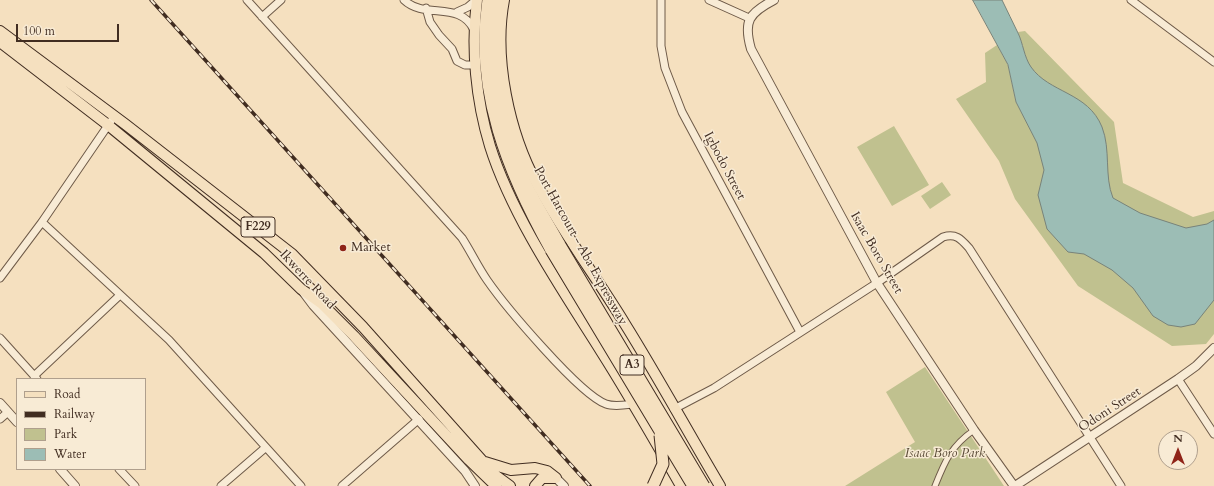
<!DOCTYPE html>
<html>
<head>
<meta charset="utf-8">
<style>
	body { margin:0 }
	#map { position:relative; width:1214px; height:486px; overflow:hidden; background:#f5e0bf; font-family:Cardo,serif }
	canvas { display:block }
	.legend { position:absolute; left:16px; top:378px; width:130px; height:92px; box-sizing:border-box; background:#f8ebd5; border:1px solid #af9f8d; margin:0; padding:5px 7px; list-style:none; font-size:12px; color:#412d21 }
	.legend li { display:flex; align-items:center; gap:8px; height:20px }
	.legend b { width:20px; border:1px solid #af9f8d }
	.north { position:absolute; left:1158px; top:430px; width:40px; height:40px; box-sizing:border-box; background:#f8ebd5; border:1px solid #af9f8d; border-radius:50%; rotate:0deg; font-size:11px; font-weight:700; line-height:16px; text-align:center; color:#412d21 }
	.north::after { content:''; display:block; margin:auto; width:14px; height:18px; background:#8f2418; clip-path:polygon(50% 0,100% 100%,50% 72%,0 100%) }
	.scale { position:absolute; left:16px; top:24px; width:103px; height:18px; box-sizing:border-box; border:2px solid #412d21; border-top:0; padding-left:5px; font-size:12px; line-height:14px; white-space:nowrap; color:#412d21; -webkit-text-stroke:3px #f8ebd5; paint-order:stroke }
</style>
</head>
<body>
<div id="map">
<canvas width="1214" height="486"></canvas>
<ul class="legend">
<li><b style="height:5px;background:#f5e0bf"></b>Road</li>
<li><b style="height:5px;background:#412d21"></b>Railway</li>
<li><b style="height:11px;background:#c0c18f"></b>Park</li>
<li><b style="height:11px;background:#9cbdb5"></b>Water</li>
</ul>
<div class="north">N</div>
<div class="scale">100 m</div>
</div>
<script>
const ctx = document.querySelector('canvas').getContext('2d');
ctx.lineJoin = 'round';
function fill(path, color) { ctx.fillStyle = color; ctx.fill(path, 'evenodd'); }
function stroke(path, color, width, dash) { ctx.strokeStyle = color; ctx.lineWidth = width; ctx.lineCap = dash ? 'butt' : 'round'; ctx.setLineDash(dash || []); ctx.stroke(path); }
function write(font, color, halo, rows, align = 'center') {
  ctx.font = font + ' Cardo,serif'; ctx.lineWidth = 3; ctx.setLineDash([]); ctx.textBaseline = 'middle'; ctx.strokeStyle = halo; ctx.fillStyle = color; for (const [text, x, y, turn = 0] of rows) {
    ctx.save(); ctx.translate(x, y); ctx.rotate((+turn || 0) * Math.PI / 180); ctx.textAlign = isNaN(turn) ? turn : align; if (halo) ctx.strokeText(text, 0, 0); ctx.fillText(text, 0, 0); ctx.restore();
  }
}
fill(new Path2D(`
	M1025,31L1114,122L1123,183L1193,217L1214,211V254L1160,265L1038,97L1018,32Z
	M997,45L1008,65L1016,102L1069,202L1214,270V334L1206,344L1172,346L1078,286L1015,199L999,161L956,99L986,82L985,53Z
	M894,126L929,185L892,206L857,147Z
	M942,182L951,195L930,209L921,196Z
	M925,367L1004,486H845L915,442L886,392Z`), '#c0c18f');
const water = new Path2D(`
	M973,0H1002C1007,11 1013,22 1018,33C1023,43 1024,57 1031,67C1049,93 1088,92 1102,127C1111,150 1104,176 1113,198L1140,213L1186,228L1207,224L1214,220V300L1195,324L1181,327L1168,325L1153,316L1133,288L1112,270L1084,254L1068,252L1047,229L1038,195L1044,170L1037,143L1016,102L1008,65Z`);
fill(water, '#9cbdb5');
stroke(water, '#78837a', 1);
const pedestrian = new Path2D(`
	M935,486C945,461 951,446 974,430`);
const minor = new Path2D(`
	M247,0L462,238C471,252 478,267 487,280C505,306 580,395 606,404C614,407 625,405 633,404
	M404,0C425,20 460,0 474,30
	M661,0V46L665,68L682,112L800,332
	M709,0L749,18
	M1131,0L1214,62
	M426,8L430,22L439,35L452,49L457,61L465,65H476
	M457,12L468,7L476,0
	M262,17L281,0
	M42,222L169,340L301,486
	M0,278L42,222L111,121
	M0,338L37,379
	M34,376L120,295
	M1178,379L1214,434
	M674,409L714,388L877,283L943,237C956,233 961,239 969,248L1121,486
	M0,419L8,412
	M119,469L135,486
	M221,486L265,448
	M342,486L419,419`);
const tertiary = new Path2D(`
	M774,0C749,13 743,21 751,49L877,283L974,430L1014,486
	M304,293L313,305L465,471L475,486
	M0,403L17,422
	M60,469L75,486
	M556,478L564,486
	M1015,486L1178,379L1196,366L1214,348`);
const primary = new Path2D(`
	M477,0C471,48 476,100 490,146C512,216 562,289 601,351C629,395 655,441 681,486
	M504,0C493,58 509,133 537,184C563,233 597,278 625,324C658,377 688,432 720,486
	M0,31L125,124L292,254L363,327L495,475L510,486
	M0,42L108,125L264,253L301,289L322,304L354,336L469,460L496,486
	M485,462L511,470L535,468L547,471L556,478
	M535,486L542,478H556`);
const trunk = new Path2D(`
	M488,0C474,90 508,173 551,250
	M497,0C489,64 499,128 527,186C537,206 549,225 560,245`);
stroke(pedestrian, '#6e5a48', 7);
stroke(minor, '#6e5a48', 9);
stroke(tertiary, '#6e5a48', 10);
stroke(primary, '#412d21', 12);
stroke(trunk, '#412d21', 13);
stroke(pedestrian, '#f8ebd5', 5);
stroke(minor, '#f8ebd5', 7);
stroke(tertiary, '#f8ebd5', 8);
stroke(primary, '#f5e0bf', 10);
stroke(trunk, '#f5e0bf', 11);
const rail = new Path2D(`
	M151,0L590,486`);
stroke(rail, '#412d21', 3.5);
stroke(rail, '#f8ebd5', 2, [6]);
const trunkBridge = new Path2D(`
	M560,245L704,486
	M551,250L693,486
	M653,486L663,464L660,435`);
stroke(trunkBridge, '#412d21', 13, []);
stroke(trunkBridge, '#f5e0bf', 11);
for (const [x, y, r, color] of [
	[343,248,4,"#8f2418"]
]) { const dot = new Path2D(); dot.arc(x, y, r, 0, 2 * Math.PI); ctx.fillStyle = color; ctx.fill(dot); stroke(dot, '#f8ebd5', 1.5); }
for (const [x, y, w] of [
	[258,227,34],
	[632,365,24]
]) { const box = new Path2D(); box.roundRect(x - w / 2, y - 10, w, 20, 3); ctx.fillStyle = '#f8ebd5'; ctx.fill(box); stroke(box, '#412d21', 1); }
write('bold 12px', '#412d21', null, [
	["F229",258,227],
	["A3",632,365]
]);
write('13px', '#412d21', '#f8ebd5', [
	["Igbodo Street",724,166,62],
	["Port Harcourt - Aba Expressway",580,246,61],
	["Isaac Boro Street",876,253,60],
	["Ikwerre Road",307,280,47],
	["Odoni Street",1110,410,-33]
]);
write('13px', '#412d21', '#f8ebd5', [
	["Market",351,248]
], 'left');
write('italic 13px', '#5a4b37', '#f8ebd5', [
	["Isaac Boro Park",945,454]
]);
</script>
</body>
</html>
